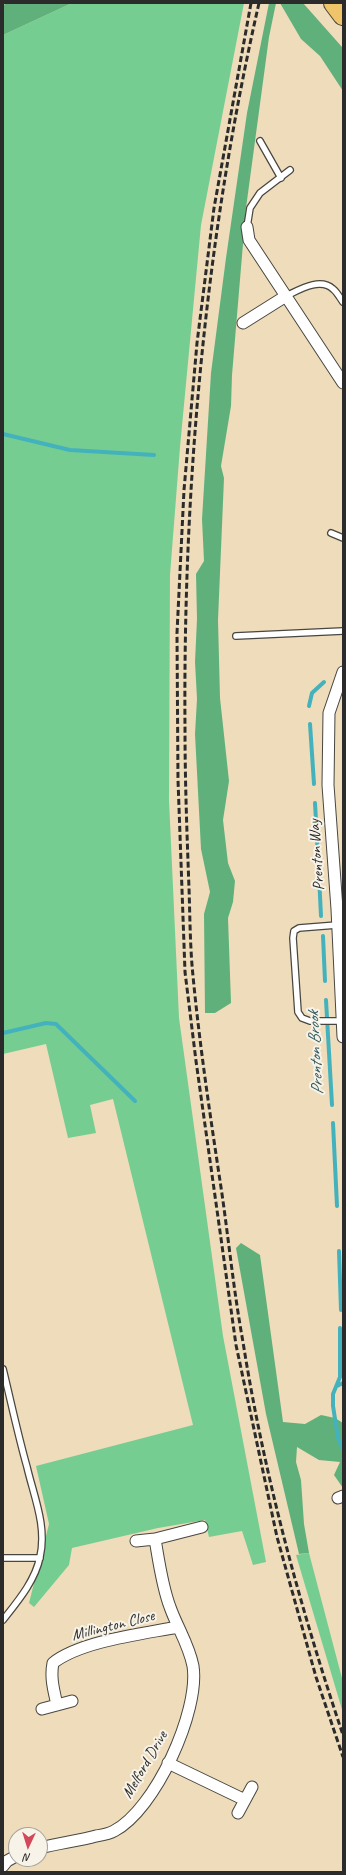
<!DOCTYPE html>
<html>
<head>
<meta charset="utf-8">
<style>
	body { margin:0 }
	#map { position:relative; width:346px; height:1875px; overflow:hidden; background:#efdcba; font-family:Caveat,sans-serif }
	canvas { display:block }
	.frame { position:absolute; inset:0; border:4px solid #2b2b2b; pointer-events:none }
	.north { position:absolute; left:8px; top:1827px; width:40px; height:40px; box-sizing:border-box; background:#f7f3e8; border:1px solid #a5a39c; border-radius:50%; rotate:184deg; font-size:11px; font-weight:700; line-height:16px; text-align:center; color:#2b2b2b }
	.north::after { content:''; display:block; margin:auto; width:14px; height:18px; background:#d1495b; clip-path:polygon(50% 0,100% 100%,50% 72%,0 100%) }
</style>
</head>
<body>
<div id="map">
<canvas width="346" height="1875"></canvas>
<div class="frame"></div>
<div class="north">N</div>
</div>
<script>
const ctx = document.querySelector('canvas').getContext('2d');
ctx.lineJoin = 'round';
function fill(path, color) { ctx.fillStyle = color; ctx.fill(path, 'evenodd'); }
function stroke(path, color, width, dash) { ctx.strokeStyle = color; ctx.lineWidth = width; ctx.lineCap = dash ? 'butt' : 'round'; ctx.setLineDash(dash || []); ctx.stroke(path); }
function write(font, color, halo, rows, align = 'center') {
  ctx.font = font + ' Caveat,sans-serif'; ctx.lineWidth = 4; ctx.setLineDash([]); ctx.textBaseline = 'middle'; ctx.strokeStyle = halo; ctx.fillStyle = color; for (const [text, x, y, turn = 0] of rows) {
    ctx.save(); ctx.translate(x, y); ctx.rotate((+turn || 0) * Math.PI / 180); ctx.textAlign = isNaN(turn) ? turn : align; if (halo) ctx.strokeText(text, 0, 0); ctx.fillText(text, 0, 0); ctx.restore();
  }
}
fill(new Path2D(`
	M72,3H244L201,225L180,447L170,575L169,800L179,1018L223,1336L266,1562L253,1565L242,1531L209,1537L205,1520L158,1528L72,1548L69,1565L34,1607L29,1603L49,1524L36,1466L193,1425L113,1099L90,1105L96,1133L68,1138L46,1044L3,1054V35Z
	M309,1553L343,1682V1713L296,1555Z`), '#76cd92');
fill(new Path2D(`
	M8,3H72L3,35V5Z
	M269,3H276L269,37L246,208L232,375L231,406L221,466L224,478L218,620L220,698L229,781L223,820L228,863L235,881L233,902L228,918L231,1003L215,1013H205L204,914L210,892L201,849L195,734L197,699L195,662L197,619L196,574L204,561L202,519L211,373L226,258L247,113Z
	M280,3H303L342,47L343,91L320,56L301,39Z
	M241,1243L260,1255L283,1422L305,1424L321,1415L335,1418L343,1423V1488L334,1475L340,1462L319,1460L297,1447L296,1462L301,1480L304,1524L309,1553L299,1554L266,1414L236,1248Z`), '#60b07c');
stroke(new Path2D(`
	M3,434L70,450L154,455
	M309,706L312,693L324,682
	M310,724L314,784
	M315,803L318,857
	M319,876L321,916
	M323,936L325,981
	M326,1000L332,1105
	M3,1033L46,1023L56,1024L135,1101
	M333,1123L337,1206
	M339,1251L341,1310
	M340,1328V1377L333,1394V1406L338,1438L343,1450
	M337,1386L343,1383`), '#43b2bd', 4);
const service = new Path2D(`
	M260,141L281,178
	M247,227L250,208L260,193L290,170
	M286,296C299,290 320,277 333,289C337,292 340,298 343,302
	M331,533L343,538
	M236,636L343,631
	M337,925L299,928L294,931L293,938L298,1012L302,1018L310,1021H341
	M3,1369C11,1402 18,1435 27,1467C34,1497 47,1526 40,1557C35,1581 18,1601 3,1620
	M3,1558H40`);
const minor = new Path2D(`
	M247,227L249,240L343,383
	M243,323L286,296
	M343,672L329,713L328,785L337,909L343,1037
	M338,1498L343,1496
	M136,1541L155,1539L202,1527
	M57,1705C54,1691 50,1678 53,1663C81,1641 142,1634 178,1627
	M42,1709L72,1701
	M168,1763L245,1800
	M238,1813L252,1787
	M40,1848C59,1843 78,1841 96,1836C102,1835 109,1834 114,1831C155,1810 200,1711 193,1666C189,1645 177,1627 170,1607C162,1586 159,1562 155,1539
	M3,1866L7,1861L16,1856`);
const motorway = new Path2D(`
	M334,3L343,15`);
stroke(service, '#484640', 8);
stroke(minor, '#484640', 13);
stroke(motorway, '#484640', 22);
stroke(service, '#fff', 5.5);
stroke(minor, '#fff', 11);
stroke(motorway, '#f0c469', 20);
stroke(new Path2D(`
	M251,3L214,208L197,343L184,490L177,633L178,780L185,972L196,1061L236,1345L277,1537L316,1677L343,1757
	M259,3C205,239 183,487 185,729C185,782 187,835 189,888C190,917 190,947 193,976C200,1049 211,1121 222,1194C229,1243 234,1293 243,1342C264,1475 300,1607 343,1735`), '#2b2b2b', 3, [6, 3]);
write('16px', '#2b2b2b', '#f7f3e8', [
	["Prenton Way",317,855,-94],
	["Millington Close",113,1626,-14],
	["Melford Drive",145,1765,-60]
]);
write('italic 17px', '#335a5e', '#f7f3e8', [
	["Prenton Brook",316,1053,-93]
]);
</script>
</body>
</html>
